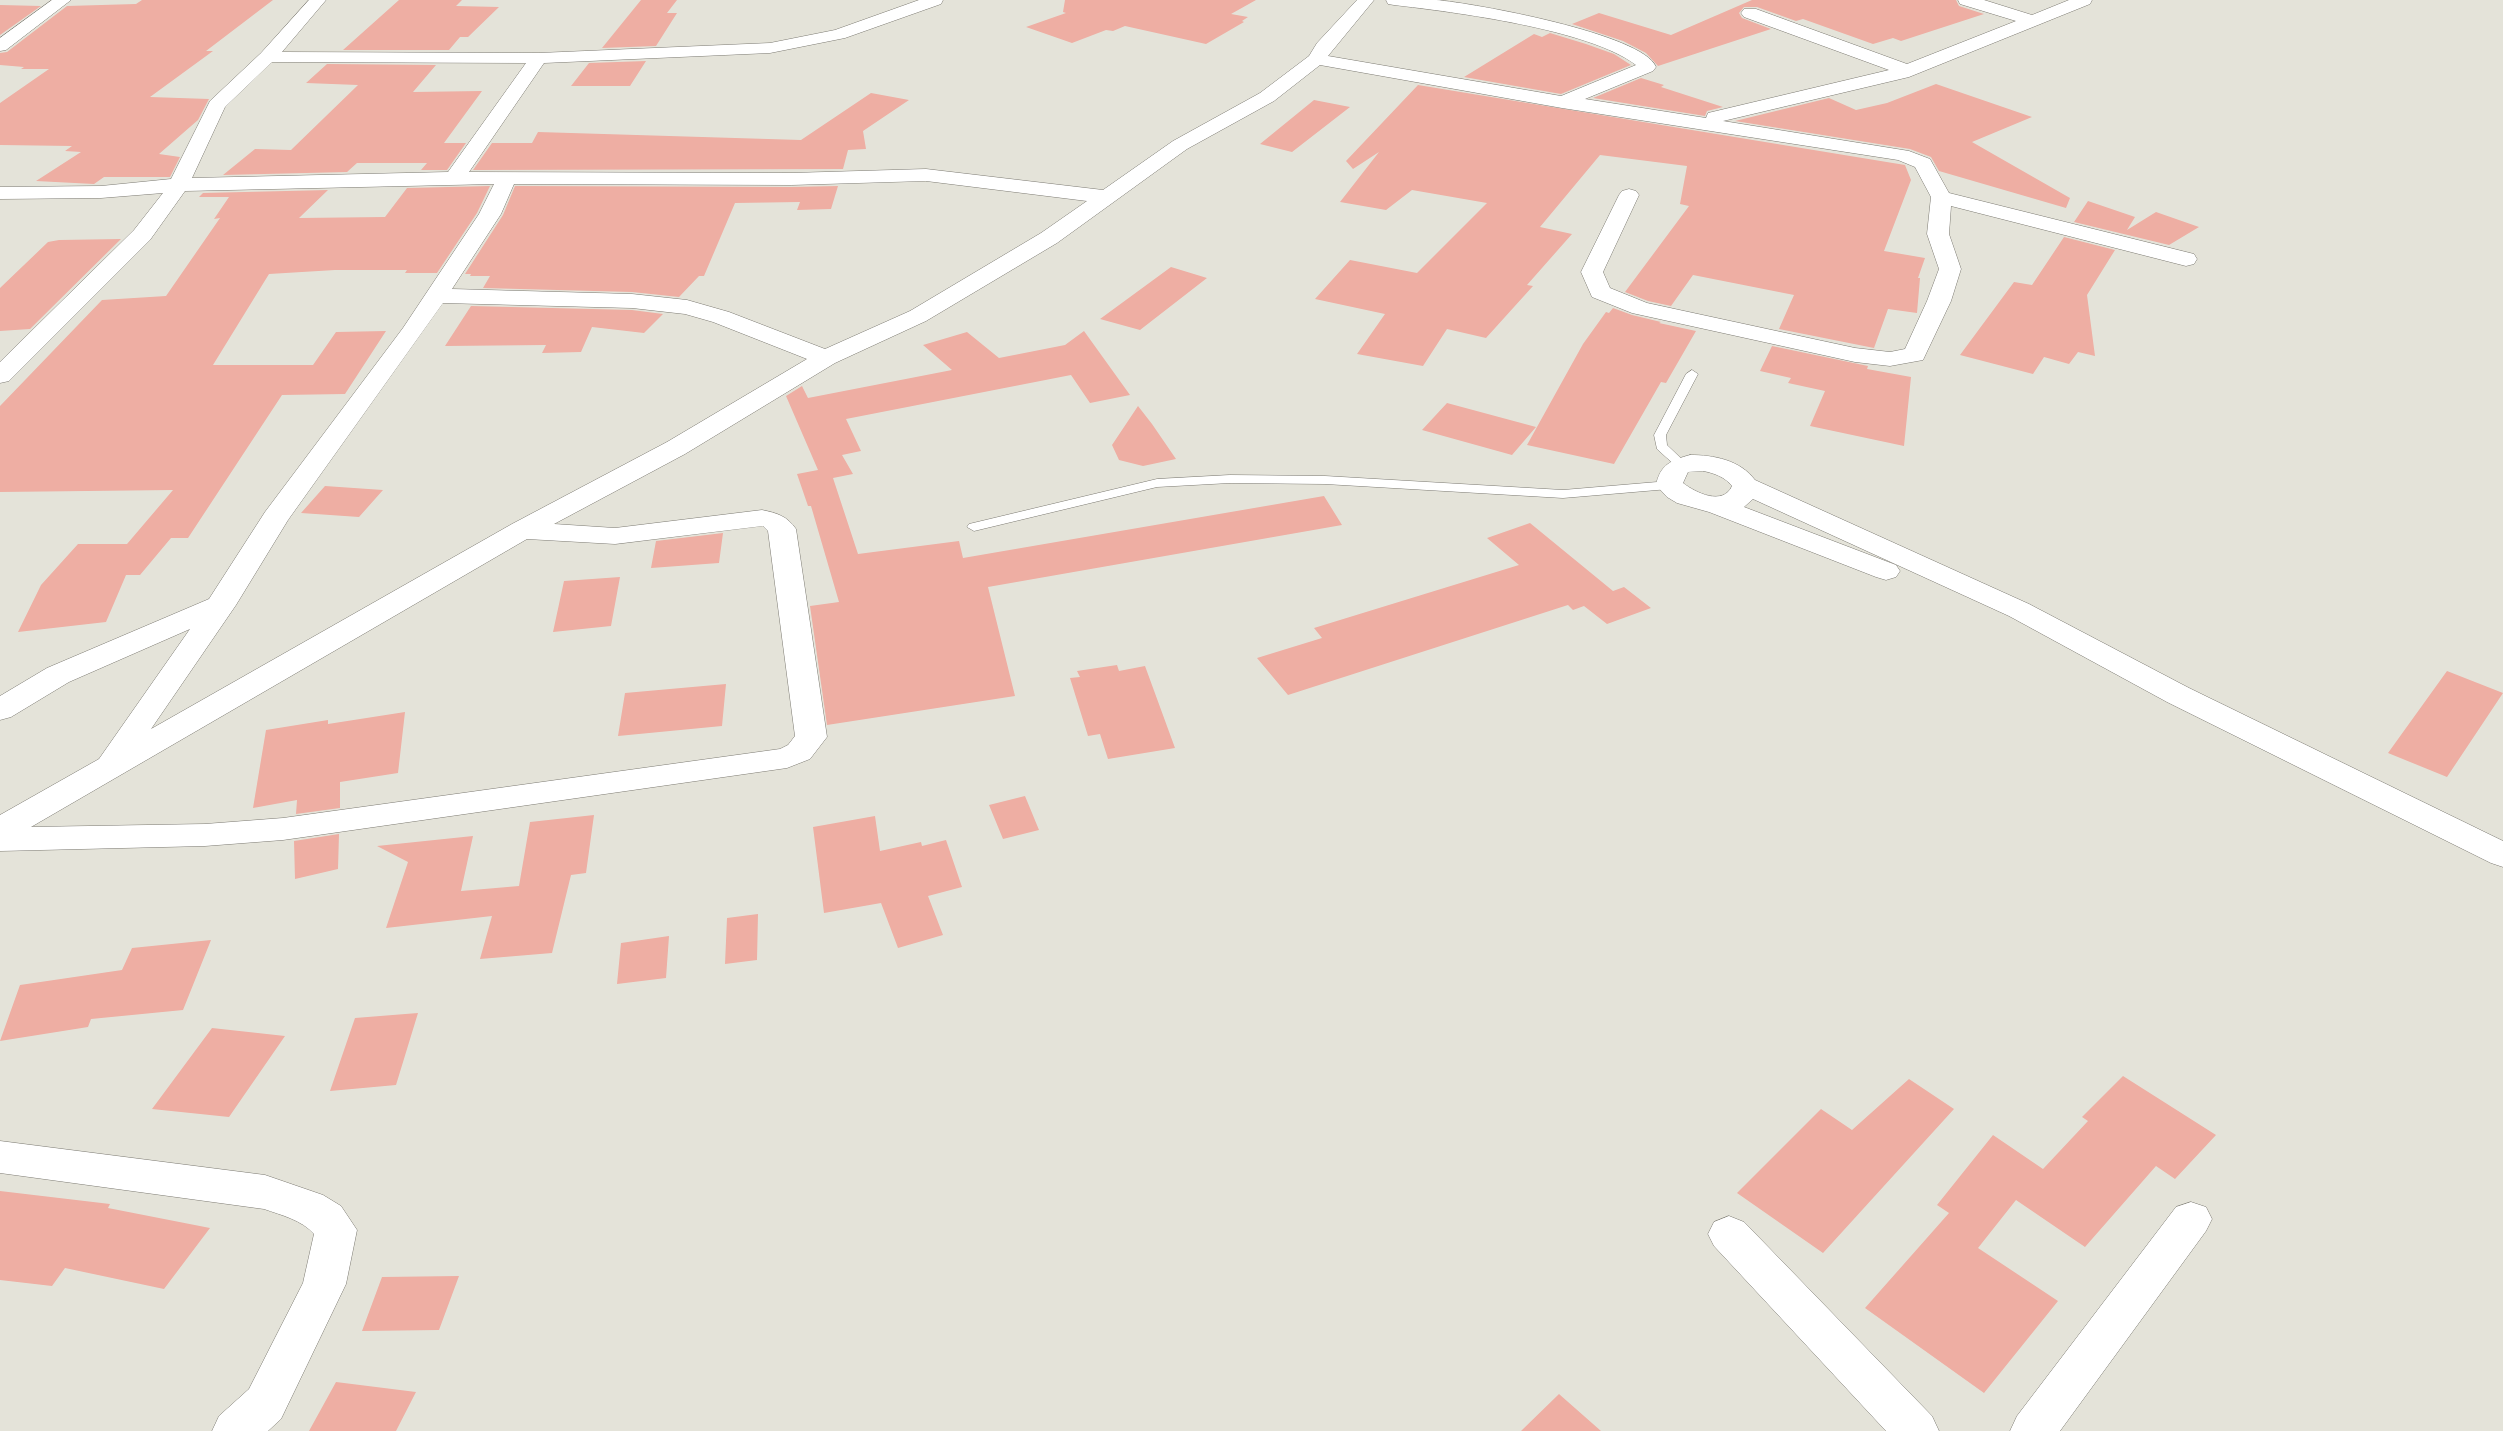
<!DOCTYPE html>
<html>
<head>
<meta charset="utf-8">
<style>
	body { margin:0 }
	canvas { display:block; background:#e4e3d9 }
</style>
</head>
<body>
<canvas width="2503" height="1431"></canvas>
<script>
const ctx = document.querySelector('canvas').getContext('2d');
ctx.lineJoin = 'round';
function fill(path, color) { ctx.fillStyle = color; ctx.fill(path, 'evenodd'); }
function stroke(path, color, width, dash) { ctx.strokeStyle = color; ctx.lineWidth = width; ctx.lineCap = dash ? 'butt' : 'round'; ctx.setLineDash(dash || []); ctx.stroke(path); }
fill(new Path2D(`
	M142,0H273L206,51H213L150,97L209,99L198,120L159,154L180,157L170,177H104L94,184L36,181L81,152L65,151L72,146L0,145V103L49,69H21L24,67L0,65V53L7,52L67,6L136,4Z
	M399,0H462L456,6L499,7L468,37H460L449,50H343Z
	M641,0H677L667,13H677L656,46L602,48Z
	M1065,0H1256L1231,14L1248,17L1242,21L1244,22L1206,44L1125,26L1113,31L1106,30L1072,43L1026,27L1066,13L1063,12Z
	M1752,0H1956L1959,6L1984,14L1901,41L1893,38L1873,44L1803,19L1796,21L1757,7H1744L1739,13L1742,18L1771,29L1658,66L1646,53L1623,41L1572,24L1599,13L1671,35Z
	M0,5L41,6L0,35Z
	M1550,33L1586,44L1614,54L1631,65L1561,94L1464,77L1534,34L1542,37Z
	M646,61L630,86H571L589,63Z
	M327,64L436,65L413,92L482,91L444,143H466L447,170H421L427,163H357L347,172L223,175L255,149L291,150L358,85L306,83Z
	M1641,78L1664,85L1661,87L1723,107L1707,111L1705,116L1593,98Z
	M1936,84L2032,117L1972,142L2070,198L2066,208L1939,171L1931,157L1910,149L1735,121L1829,98L1856,110L1887,103Z
	M1418,85L1905,165L1911,180L1884,251L1925,258L1918,278H1920L1917,313L1888,309L1874,348L1779,329L1794,295L1693,275L1671,306L1648,301L1625,292L1689,206L1680,204L1687,166L1600,155L1540,227L1572,234L1527,285L1533,286L1486,338L1447,329L1423,366L1357,354L1385,314L1315,299L1350,260L1417,273L1487,203L1412,190L1386,210L1340,202L1379,152L1353,169L1346,161Z
	M871,93L909,100L863,131L866,149L848,150L843,169L473,170L492,143H532L538,132L801,140Z
	M1314,100L1350,107L1292,152L1260,144Z
	M490,186L477,213L437,273H405L407,270H335L269,274L213,365H313L336,332L386,331L345,394L282,395L188,538H171L140,575H126L106,622L18,632L41,585L78,544H127L173,490L0,492V406L102,300L166,296L220,218L214,219L229,197H199L203,193L328,190L299,218L385,217L407,188Z
	M515,186L791,187L838,186L831,209L797,210L800,202L735,203L704,276H699L679,297L632,292L483,288L490,276H470L471,274H465L503,215Z
	M2088,201L2135,217L2127,230L2156,212L2199,227L2169,245L2074,222Z
	M2064,237L2115,250L2087,295L2095,356L2078,352L2069,364L2044,357L2033,374L1960,355L2014,282L2032,285Z
	M121,239L30,329L0,331V288L48,242L59,240Z
	M1171,267L1207,278L1140,330L1100,319Z
	M471,306L632,310L663,314L644,333L592,327L581,352L542,353L546,345L445,346Z
	M1613,308L1632,315L1661,322L1659,323L1696,331L1666,383L1661,382L1614,464L1527,445L1583,344L1606,312L1609,313Z
	M1084,331L1130,395L1090,403L1071,375L846,419L861,451L842,455L853,474L833,478L858,554L959,541L963,558L1324,496L1342,525L988,587L1015,696L827,725L810,606L839,602L811,506H808L797,474L818,470L786,396L802,386L808,398L952,370L923,345L967,332L999,358L1065,345Z
	M1772,346L1868,366L1867,369L1911,377L1904,446L1810,426L1825,391L1788,383L1791,378L1760,371Z
	M1447,403L1536,427L1512,455L1422,430Z
	M1138,406L1152,424L1176,459L1143,466L1119,460L1112,445Z
	M325,486L383,490L359,517L301,513Z
	M1530,523L1613,591L1624,587L1651,608L1607,624L1584,606L1573,610L1568,605L1288,695L1257,658L1322,638L1314,628L1519,565L1487,538Z
	M723,533L719,563L651,568L656,541Z
	M620,577L611,626L553,632L564,581Z
	M1117,665L1119,671L1145,666L1175,748L1108,759L1100,734L1088,736L1070,678L1080,677L1077,671Z
	M2447,671L2503,693L2447,777L2388,753Z
	M726,684L722,726L618,736L625,693Z
	M405,712L398,773L340,782V808L296,814L297,800L253,808L266,730L328,720V724Z
	M1025,796L1039,830L1003,839L989,805Z
	M594,815L586,873L571,875L552,953L480,959L492,916L386,928L408,862L377,846L473,836L461,891L519,886L530,822Z
	M875,816L880,851L921,842L922,846L946,840L962,887L928,896L943,935L898,948L881,903L824,913L813,827Z
	M339,834L338,869L295,879L294,841Z
	M758,914L757,960L725,964L727,918Z
	M669,936L666,978L617,984L621,943Z
	M211,940L183,1010L91,1019L88,1027L0,1041L20,985L122,970L132,948Z
	M418,1013L396,1085L330,1091L355,1018Z
	M212,1028L285,1036L229,1117L152,1109Z
	M2123,1076L2216,1135L2175,1179L2156,1166L2085,1247L2016,1200L1978,1248L2058,1301L1984,1393L1865,1308L1949,1213L1937,1205L1993,1135L2043,1169L2088,1121L2082,1117Z
	M1909,1079L1954,1109L1823,1253L1737,1193L1821,1109L1852,1130Z
	M0,1191L110,1204L108,1208L210,1228L164,1289L65,1268L52,1286L0,1280Z
	M459,1276L439,1330L362,1331L382,1277Z
	M336,1382L416,1392L396,1431H309Z
	M1559,1394L1601,1431H1521Z`), '#eeaea3');
const lane = new Path2D(`
	M1692,370L1698,374L1666,435L1667,445L1688,465L1682,469L1678,468L1657,449L1654,435L1686,374Z
	M1230,475L1325,476L1563,490L1669,481L1675,485L1669,489L1563,498L1325,484L1230,483L1157,487L974,531L967,527L969,524L1157,479Z`);
const street = new Path2D(`
	M52,0H71L6,50L0,51V38Z
	M309,0H326L282,52L539,53L770,43L835,30L919,0H943L941,4L845,38L770,53L544,63L469,172L791,173L926,169L1103,190L1173,141L1260,93L1309,56L1317,43L1357,0H1374L1328,56L1561,96L1636,65C1589,29 1454,12 1394,5L1388,4L1386,0C1402,0 1419,0 1436,0C1473,3 1644,34 1656,67L1653,71L1585,99L1706,118L1708,113L1889,70L1744,17L1741,13L1744,9H1756L1907,64L2016,21L1960,4L1958,0H1984L2032,15L2069,0H2092L2090,4L1909,77L1723,121L1909,151L1930,159L1949,193L2194,254L2197,259L2194,264L2186,266L1951,206L1949,234L1961,269L1951,301L1923,360L1890,366L1855,362L1632,313L1592,297L1581,272L1619,195L1622,191L1629,189L1636,191L1639,195L1603,272L1610,288L1647,303L1855,348L1890,352L1905,349L1927,301L1939,269L1927,234L1931,197L1915,167L1898,160L1562,108L1320,65L1274,101L1187,149L1057,243L926,321L835,363L685,454L554,524L615,528L762,510C777,513 787,516 796,529L827,737L810,759L787,768L283,840L205,846L0,851V815L99,759L190,629L69,682L11,717L0,720V696L47,668L209,599L265,512L403,328L479,214L494,184L185,191L150,240L9,381L0,383V362L134,230L163,193L101,198L0,199V187L101,186L171,179L210,101L261,53ZM272,62L526,63L448,172L192,178L225,107ZM926,181L1087,201L1041,233L910,311L825,349L729,312L687,300L632,294L452,289L501,214L514,184L791,185ZM443,303L632,308L685,314L713,322L807,359L667,442L512,524L151,729L236,605L288,520ZM763,526L768,531L795,736L788,745L780,749L283,818L205,824L31,827L527,539L615,544Z
	M1690,455C1714,455 1740,460 1755,480L2029,604L2189,688L2503,841V867L2491,863L2167,702L2009,616L1753,499L1744,507L1896,565L1900,571L1896,577L1886,580L1876,577L1709,512L1677,503L1667,497L1656,485C1660,465 1671,460 1690,455ZM1703,471C1714,473 1725,477 1732,486C1723,506 1696,493 1683,483L1688,472Z
	M0,1141L265,1175L323,1195L341,1206L357,1230L346,1284L281,1419L268,1431H212L219,1416L249,1389L303,1283L314,1234C302,1220 281,1215 264,1209L0,1173Z
	M2191,1202L2206,1207L2212,1219L2206,1231L2060,1431H2010L2017,1416L2176,1207Z
	M1729,1216L1744,1222L1932,1416L1939,1431H1886L1714,1246L1708,1234L1714,1222Z`);
stroke(lane, '#7c7a72', 1);
stroke(street, '#7c7a72', 1);
fill(lane, '#fff');
fill(street, '#fff');
</script>
</body>
</html>
